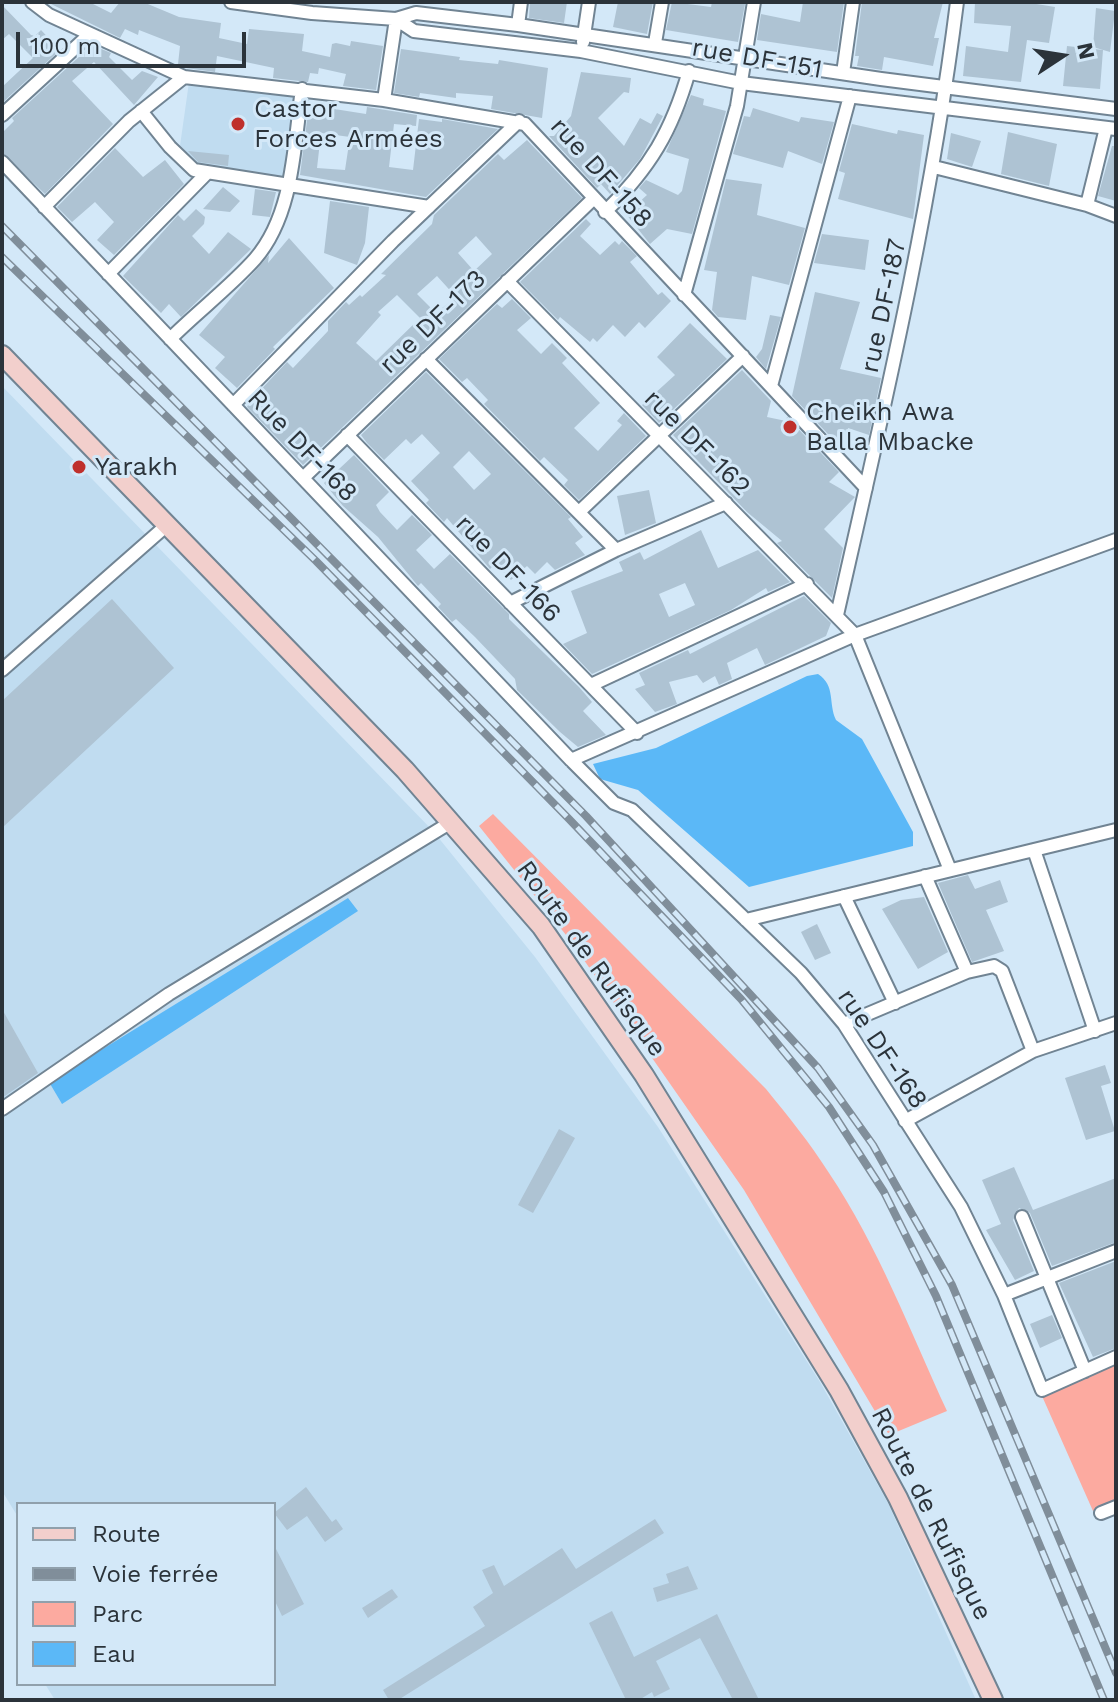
<!DOCTYPE html>
<html>
<head>
<meta charset="utf-8">
<style>
	body { margin:0 }
	#map { position:relative; width:1118px; height:1702px; overflow:hidden; background:#d3e8f8; font-family:"Work Sans",sans-serif }
	canvas { display:block }
	.frame { position:absolute; inset:0; border:4px solid #2b333a; pointer-events:none }
	.legend { position:absolute; left:16px; top:1502px; width:260px; height:184px; box-sizing:border-box; background:#d3e8f8; border:2px solid #90a0ac; margin:0; padding:10px 14px; list-style:none; font-size:24px; color:#2b333a }
	.legend li { display:flex; align-items:center; gap:16px; height:40px }
	.legend b { width:40px; border:2px solid #90a0ac }
	.north { position:absolute; left:1022px; top:16px; width:80px; height:80px; -webkit-text-stroke:6px #d3e8f8; paint-order:stroke; rotate:78deg; font-size:22px; font-weight:700; line-height:32px; text-align:center; color:#2b333a }
	.north::after { content:''; display:block; margin:auto; width:28px; height:36px; background:#2b333a; clip-path:polygon(50% 0,100% 100%,50% 72%,0 100%) }
	.scale { position:absolute; left:16px; top:32px; width:230px; height:36px; box-sizing:border-box; border:4px solid #2b333a; border-top:0; padding-left:10px; font-size:24px; line-height:28px; white-space:nowrap; color:#2b333a; -webkit-text-stroke:6px #d3e8f8; paint-order:stroke }
</style>
</head>
<body>
<div id="map">
<canvas width="1118" height="1702"></canvas>
<div class="frame"></div>
<ul class="legend">
<li><b style="height:10px;background:#f2cfcc"></b>Route</li>
<li><b style="height:10px;background:#808e9a"></b>Voie ferrée</li>
<li><b style="height:22px;background:#fcaaa0"></b>Parc</li>
<li><b style="height:22px;background:#5bb8f7"></b>Eau</li>
</ul>
<div class="north">N</div>
<div class="scale">100 m</div>
</div>
<script>
const ctx = document.querySelector('canvas').getContext('2d');
ctx.lineJoin = 'round';
function fill(path, color) { ctx.fillStyle = color; ctx.fill(path, 'evenodd'); }
function stroke(path, color, width, dash) { ctx.strokeStyle = color; ctx.lineWidth = width; ctx.lineCap = dash ? 'butt' : 'round'; ctx.setLineDash(dash || []); ctx.stroke(path); }
function write(font, color, halo, rows, align = 'center') {
  ctx.font = font + ' "Work Sans",sans-serif'; ctx.lineWidth = 6; ctx.setLineDash([]); ctx.textBaseline = 'middle'; ctx.strokeStyle = halo; ctx.fillStyle = color; for (const [text, x, y, turn = 0] of rows) {
    ctx.save(); ctx.translate(x, y); ctx.rotate((+turn || 0) * Math.PI / 180); ctx.textAlign = isNaN(turn) ? turn : align; if (halo) ctx.strokeText(text, 0, 0); ctx.fillText(text, 0, 0); ctx.restore();
  }
}
fill(new Path2D(`
	M189,82L297,94L286,181L189,164L179,153Z
	M2,386L433,831L535,957L658,1127L820,1382L888,1503L976,1700H55L45,1684H274V1504H18V1517L2,1491Z`), '#c0dcf0');
fill(new Path2D(`
	M493,814L766,1089C788,1116 810,1143 829,1173C878,1246 910,1331 947,1411L889,1435L744,1190L570,940L479,826Z
	M1116,1363V1500L1093,1511L1042,1396Z`), '#fcaaa0');
fill(new Path2D(`
	M818,674C836,686 828,703 836,720L862,739L913,832V846L749,887L638,790L600,779L593,764L656,748L807,676Z
	M348,898L358,911L62,1104L49,1082Z`), '#5bb8f7');
fill(new Path2D(`
	M47,2H89L111,13L120,2H143L179,17L221,23L219,38L247,44L249,29L304,34L302,51L330,57L332,44L336,43L350,46L351,41L383,46L376,90L343,86L346,74L319,68L318,74L310,73L308,82L273,78L274,68L217,56L215,72L186,68L178,64L180,46L139,30L138,35L125,29L120,38Z
	M530,2H567L564,23L529,18Z
	M618,2H653L647,34L613,27Z
	M672,2L711,7L712,2L745,4L738,42L666,30Z
	M803,2H844L837,52L757,40L761,14L800,22Z
	M862,2H943L934,38H939L933,66L884,57L882,70L857,66L859,56H855Z
	M975,2H1024L1055,7L1049,43L1027,40L1021,82L963,76L966,46L1008,52L1011,26L974,23Z
	M2,5L31,35L35,36L41,30L60,50L2,103V87L33,58L9,34L2,40Z
	M1096,8L1115,11L1110,52L1093,47Z
	M92,45L111,53L109,57L132,80L142,71L158,77L134,105L94,62L72,81L113,124L45,194L2,153V133L14,121L12,118Z
	M1067,46L1103,50L1100,89L1063,86Z
	M401,49L460,57L459,60L498,64L499,60L548,68L542,118L491,109L493,96L456,93V98L420,93L419,97L394,93Z
	M581,72L631,78L629,93L624,92L598,118L624,146L640,118L651,124L657,113L663,116L640,159L610,194L601,184L597,188L549,136H554L571,116Z
	M691,95L704,99L703,105L726,111L692,234L667,229L650,244L626,214L647,195L639,188L646,180L678,195L682,191L689,159L666,152Z
	M367,107L417,115L416,126L394,124L389,167L413,170L419,119L442,122V119L498,129L426,197L300,175L308,113H328V108L366,114ZM321,133L350,137L345,170L317,168Z
	M753,108L799,122L801,117L834,122L822,164L788,151L783,168L733,154L744,116L750,117Z
	M852,124L897,134L898,130L924,135L913,219L838,199L845,173L839,171Z
	M1008,132L1057,144L1049,186L1001,174Z
	M951,133L981,141L972,167L947,159Z
	M527,140L582,198L303,465L247,407L250,401L287,362L293,368L328,331V321L346,302L349,305L360,295L362,297L386,275L381,274L432,224L434,215L498,154L504,160ZM476,236L492,254L474,271L458,253ZM437,276L456,297L436,313L417,294ZM397,295L420,318L376,361L356,343L381,315L378,312Z
	M1112,146H1116V201L1098,196Z
	M115,148L143,177L165,160L184,184L114,255L97,240L114,222L95,202L72,222L57,207Z
	M188,151L229,155L228,166L198,162Z
	M726,179L762,184L757,215L805,228L789,285L752,276L746,320L718,317L712,310L717,272L704,270Z
	M223,187L240,201L230,212L203,209Z
	M255,189L276,192L270,217L252,215Z
	M330,201L369,207L365,243L357,265L324,253Z
	M196,209L205,217L204,224L192,236L209,254L228,232L251,249L181,317L169,304L161,313L123,276L178,215L184,221Z
	M586,219L591,224L580,236L600,255L615,241L619,245L622,241L637,256L630,262L658,295L662,292L671,301L645,328L639,322L625,337L613,325L597,342L593,338L590,342L560,317L558,320L520,282Z
	M822,234L869,240L865,270L814,263Z
	M289,238L334,288L273,347L275,349L237,388L215,368L225,357L199,335L269,255L268,263Z
	M815,292L860,302L840,369L881,378L869,435L848,428L844,451L792,396Z
	M512,299L531,318L517,330L541,354L552,343L567,358L562,363L600,403L574,428L598,451L622,425L617,421L624,413L646,436L579,500L564,485L568,480L544,457L540,461L484,404L488,400L467,378L462,382L439,359L497,304L502,308Z
	M770,315L781,317L766,369L756,357L762,349Z
	M690,323L727,359L659,423L642,405L675,375L657,357Z
	M742,370L771,401L767,417L786,421L787,417L839,472L829,482L855,497L824,529L843,548L832,598L777,543L782,541L747,512L673,435Z
	M426,372L571,517L568,519L583,537L575,543L585,555L555,570L547,562L535,574L527,566L511,580L495,564L490,569L447,518L444,522L426,503L429,500L411,481L440,453L422,434L411,444L406,439L384,460L367,443L361,435ZM469,451L491,474L474,490L453,467Z
	M354,455L389,492L376,505L380,512L397,530L412,515L432,535L416,550L434,569L450,554L509,614V619L579,687L592,702L583,711L606,735L578,747L560,732L517,690L515,679L475,637L456,619L452,622L438,607L441,604L421,583L418,586L378,537L343,506L324,483Z
	M649,490L656,523L625,535L617,496Z
	M701,530L718,568L758,550L790,582L768,592L766,588L731,610L592,674L563,644L587,633L571,591L623,571L619,562L640,552L644,560ZM685,583L695,605L669,617L659,594Z
	M804,596L831,623L826,636L765,665L757,648L727,663L732,679L719,685L715,676L703,683L697,675L669,682L677,704L655,712L635,689L645,685L639,673L688,650L690,654Z
	M112,599L174,668L2,828V701Z
	M968,875L975,889L1000,880L1008,902L986,910L1004,951L972,962L938,883Z
	M924,897L948,952L918,969L882,909L901,900Z
	M817,924L831,953L815,960L801,932Z
	M2,1009L38,1073L2,1098Z
	M1105,1065L1111,1083L1101,1086L1115,1131L1086,1140L1065,1078Z
	M559,1129L575,1138L533,1213L518,1205Z
	M1014,1167L1033,1210L1116,1178V1242L1052,1266L1030,1213L1019,1208L1013,1220L1034,1271L1015,1280L986,1230L1001,1224L982,1180Z
	M1116,1261V1348L1093,1357L1059,1283Z
	M1052,1315L1062,1338L1040,1348L1030,1324Z
	M306,1487L332,1522L336,1519L343,1529L325,1542L307,1516L287,1530L274,1513Z
	M655,1519L664,1533L398,1700H389L383,1690L485,1626L473,1607L493,1593L482,1570L494,1565L504,1586L562,1548L576,1569Z
	M274,1545L304,1604L282,1616L274,1599Z
	M688,1566L698,1589L657,1602L653,1588L669,1583L666,1574Z
	M392,1589L398,1597L368,1618L362,1608Z
	M612,1611L634,1657L717,1614L759,1700H733L700,1638L656,1661L670,1689L654,1697L652,1692L639,1700H626L589,1623Z`), '#aec3d3');
const street = new Path2D(`
	M32,2L49,15L184,77L384,100L525,124L866,488
	M231,2L312,13L396,19L416,13L518,25L881,79L1116,109
	M396,19L414,31L581,51L741,83L1116,129
	M518,25L521,2
	M583,42L589,2
	M655,43L662,2
	M843,73L853,2
	M384,100L396,19
	M141,111L170,147L194,170L429,207
	M2,115L89,35
	M2,162L571,760L614,803L632,810L801,973L844,1024L961,1207L1004,1295L1042,1390L1116,1357
	M934,167L1087,205L1116,216
	M1087,205L1106,128
	M44,207L129,121L184,77
	M605,212C650,168 672,131 689,71
	M108,274L207,173
	M507,281L855,635L950,870
	M684,295L737,106L754,2
	M170,339C197,312 230,287 255,259C294,214 294,144 302,89
	M426,359L616,550
	M771,386L850,96
	M233,405L393,241L519,121
	M347,435L637,733
	M303,478L593,199
	M579,512L743,356
	M510,603L616,550L726,503
	M837,615C883,412 931,210 957,2
	M2,670L167,525
	M591,685L807,584
	M571,760L855,635L1116,540
	M1034,850L1095,1031
	M925,876L967,972
	M844,896L895,1003
	M746,920L1116,830
	M844,1024L967,972L994,966L1002,971L1033,1051
	M2,1109L169,994L453,821
	M905,1121L1033,1051L1116,1023
	M1022,1217L1085,1371
	M1004,1295L1116,1251
	M1101,1513L1116,1507`);
const secondary = new Path2D(`
	M2,355L405,770L541,926L644,1075L839,1390L898,1498L993,1700`);
stroke(street, '#718493', 16);
stroke(secondary, '#718493', 22);
stroke(street, '#fff', 12);
stroke(secondary, '#f2cfcc', 18);
const rail = new Path2D(`
	M2,226L586,816L818,1068L873,1145L952,1285L1116,1673
	M2,257L316,561L569,819L741,999L829,1107L884,1192L936,1296L1104,1700`);
stroke(rail, '#808e9a', 8);
stroke(rail, '#d3e8f8', 5, [15]);
for (const [x, y, r, color] of [
	[238,124,8,"#bf302c"],
	[790,427,8,"#bf302c"],
	[79,467,8,"#bf302c"]
]) { const dot = new Path2D(); dot.arc(x, y, r, 0, 2 * Math.PI); ctx.fillStyle = color; ctx.fill(dot); stroke(dot, '#d3e8f8', 3); }
write('26px', '#2b333a', '#d3e8f8', [
	["rue DF-151",757,59,10],
	["rue DF-158",601,173,48],
	["rue DF-187",884,306,-78],
	["rue DF-173",433,322,-44],
	["rue DF-162",697,443,45],
	["Rue DF-168",302,446,46],
	["rue DF-166",508,569,46],
	["Route de Rufisque",591,959,54],
	["rue DF-168",882,1049,56],
	["Route de Rufisque",931,1514,63]
]);
write('26px', '#2b333a', '#d3e8f8', [
	["Castor",254,109],
	["Forces Armées",254,139],
	["Cheikh Awa",806,412],
	["Balla Mbacke",806,442],
	["Yarakh",95,467]
], 'left');
</script>
</body>
</html>
